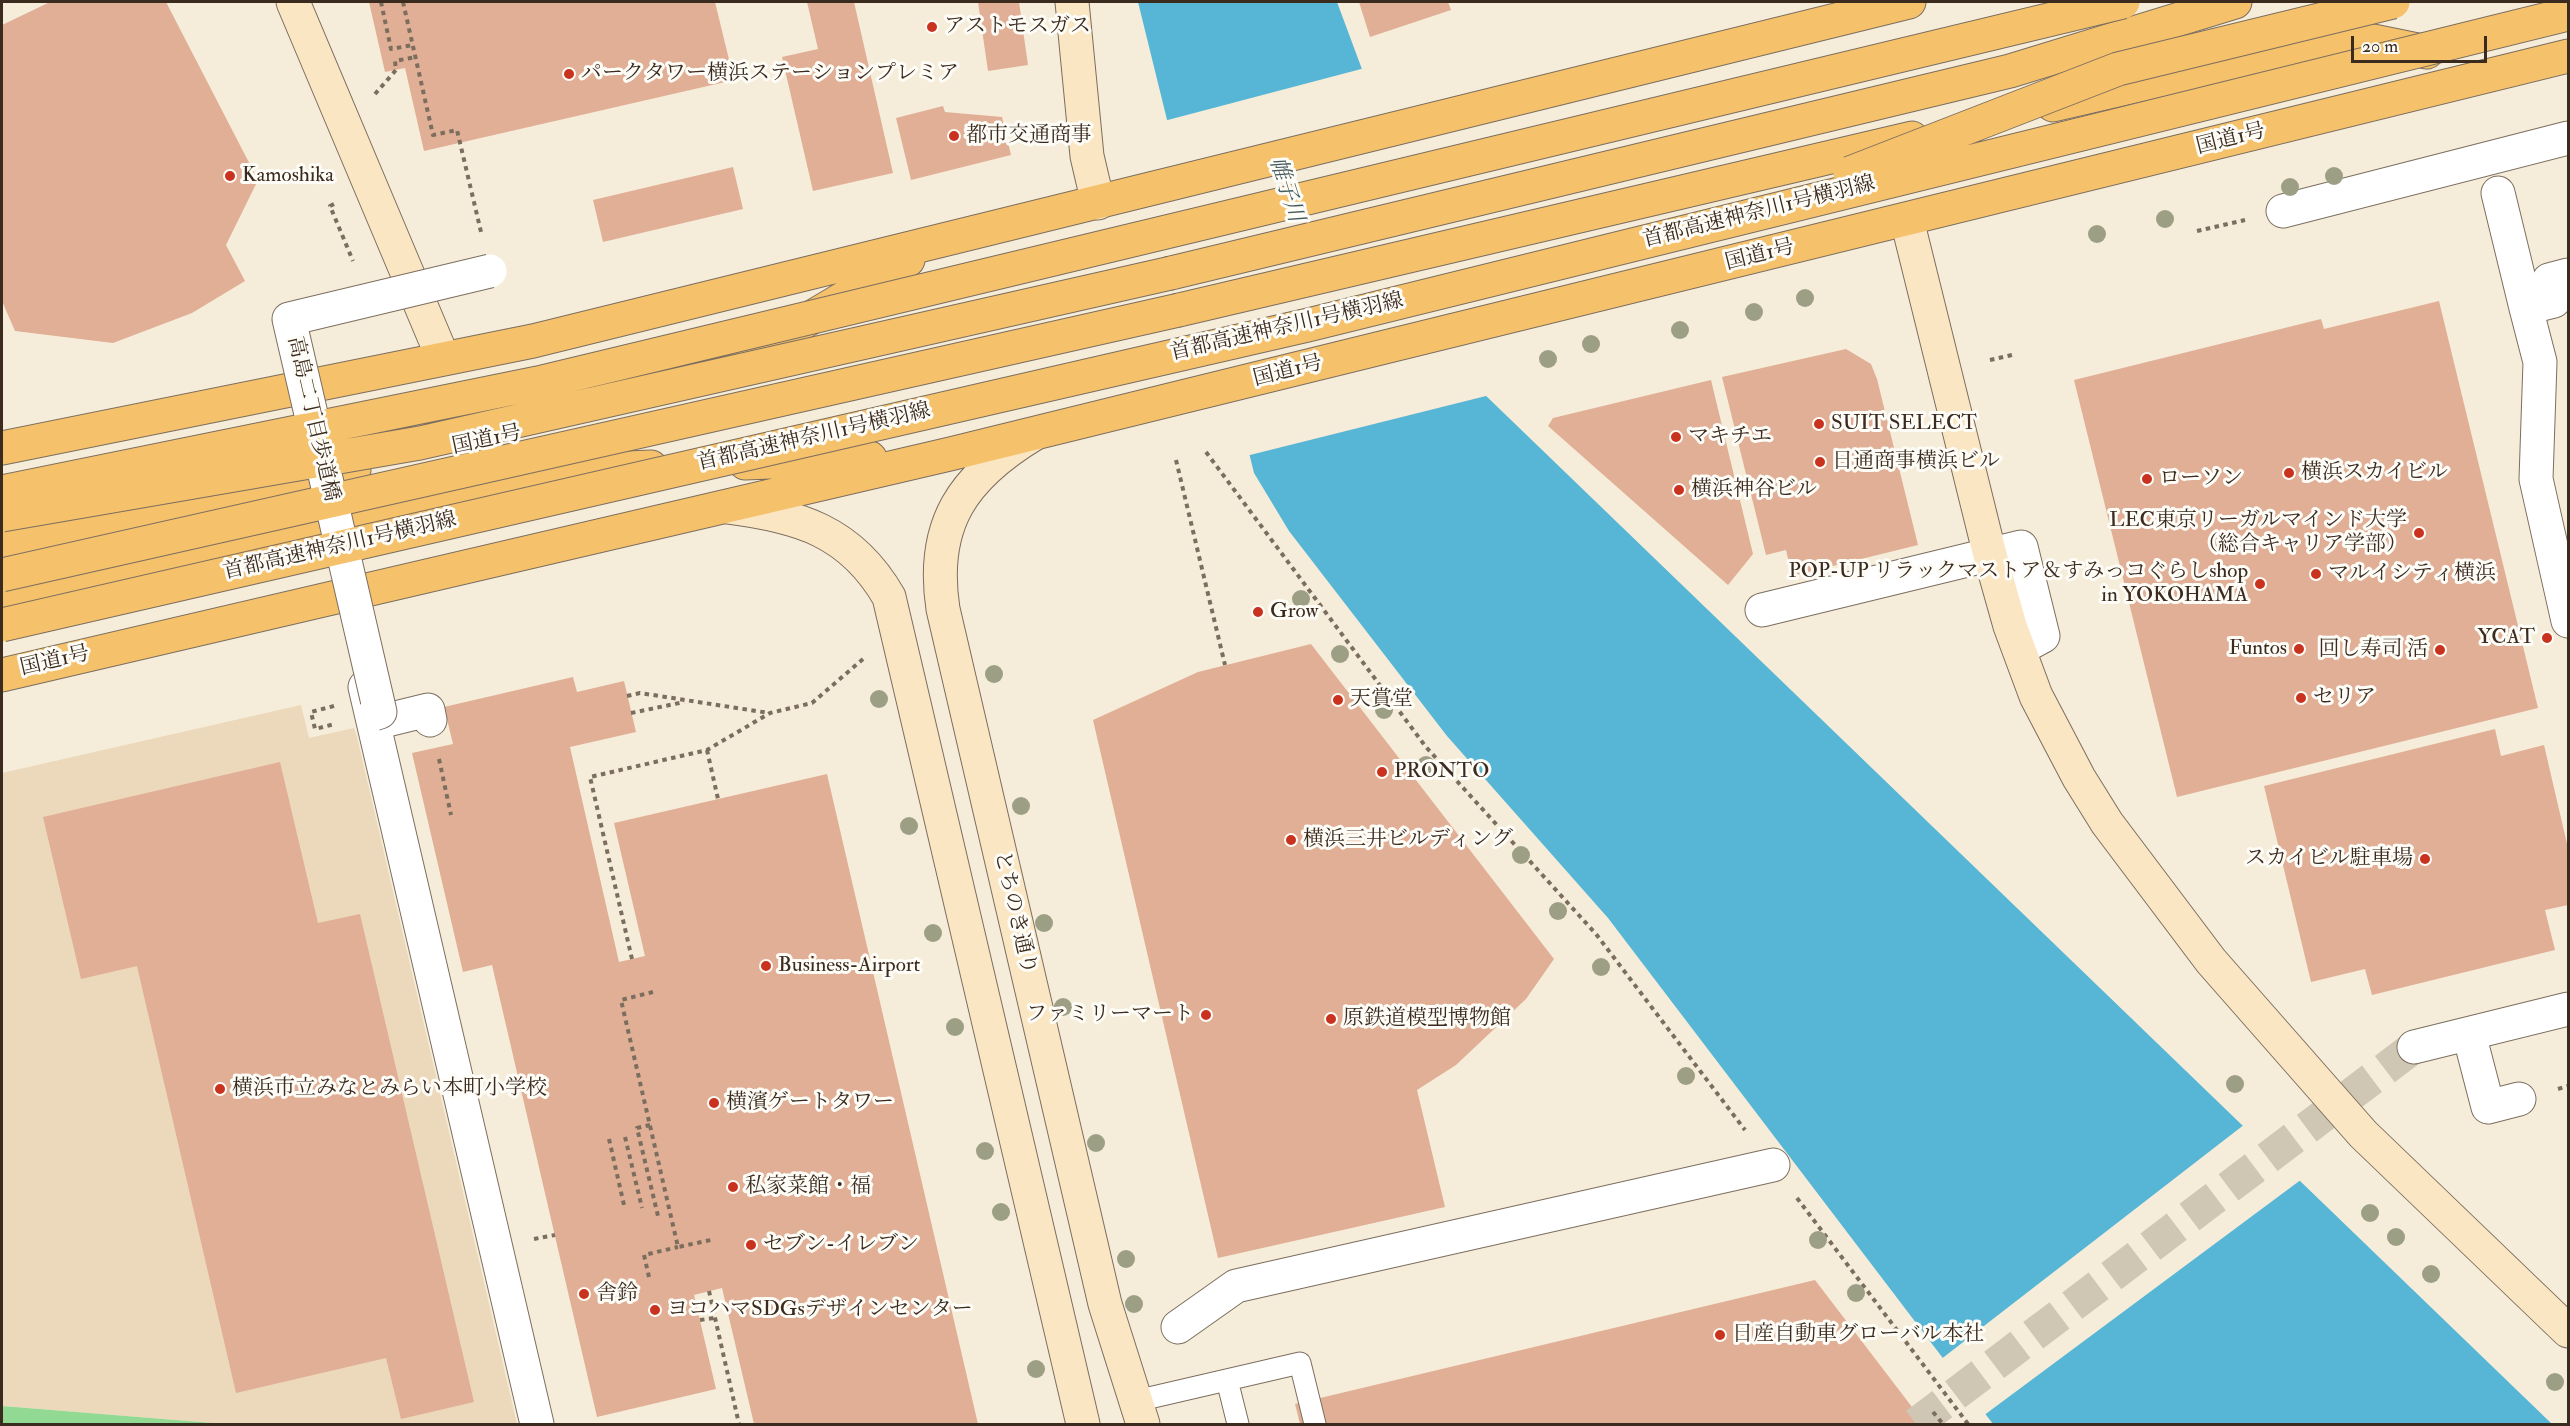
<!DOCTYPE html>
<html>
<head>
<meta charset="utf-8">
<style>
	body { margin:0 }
	#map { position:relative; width:2570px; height:1426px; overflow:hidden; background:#f5edd9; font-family:"IM FELL Double Pica",serif }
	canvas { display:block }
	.frame { position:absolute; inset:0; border:3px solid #3b2a1e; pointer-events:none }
	.scale { position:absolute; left:2351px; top:36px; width:136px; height:27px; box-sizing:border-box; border:3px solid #3b2a1e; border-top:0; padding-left:8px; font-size:18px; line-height:21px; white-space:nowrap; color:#3b2a1e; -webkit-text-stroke:4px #fdfcf7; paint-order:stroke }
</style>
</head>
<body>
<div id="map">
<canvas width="2570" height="1426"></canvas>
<div class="frame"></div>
<div class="scale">20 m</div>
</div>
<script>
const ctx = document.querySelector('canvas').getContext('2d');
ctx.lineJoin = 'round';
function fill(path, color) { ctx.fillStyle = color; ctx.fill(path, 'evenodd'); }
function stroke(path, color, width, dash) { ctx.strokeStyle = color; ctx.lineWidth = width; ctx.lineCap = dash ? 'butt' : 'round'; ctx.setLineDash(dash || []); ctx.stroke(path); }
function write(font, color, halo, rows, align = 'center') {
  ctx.font = font + ' "IM FELL Double Pica","Noto Serif JP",serif'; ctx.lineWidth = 6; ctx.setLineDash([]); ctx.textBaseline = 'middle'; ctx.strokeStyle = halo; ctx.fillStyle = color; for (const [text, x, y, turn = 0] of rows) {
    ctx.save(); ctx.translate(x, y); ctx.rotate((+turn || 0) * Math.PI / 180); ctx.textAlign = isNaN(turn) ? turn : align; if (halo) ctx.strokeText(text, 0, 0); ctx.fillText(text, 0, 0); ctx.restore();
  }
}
fill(new Path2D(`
	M301,705L309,738L354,728L357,737L517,1424H225L2,1406V773Z`), '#ecd8ba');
fill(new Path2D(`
	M2,1406L225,1424H2Z`), '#92da94');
fill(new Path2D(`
	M1138,2H1337L1482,392L2552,1424H1993L1608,918L1447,736L1289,531L1254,473Z`), '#57b6d5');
fill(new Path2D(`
	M1365,68L1484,390L1490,395L1246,456L1164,121Z
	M2245,1124L2302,1179L1983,1416L1940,1360Z`), '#f5edd9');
fill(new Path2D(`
	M50,2H166L258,180L226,245L245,281L192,313L113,343L15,331L2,301V25Z
	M369,2H715L734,80L424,151L405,68L385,72Z
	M807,2H854L893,173L813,191L782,57L818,49Z
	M978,2H1019L1028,65L988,71Z
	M1359,2H1448L1451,10L1370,37Z
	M943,106L945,112L1002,117L1011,155L911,180L896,118Z
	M733,167L743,209L603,242L593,200Z
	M2439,301L2538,708L2177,797L2074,380L2321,319L2324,329Z
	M1846,349L1871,364L1877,379L1918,545L1792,576L1786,550L1766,555L1722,377Z
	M1711,380L1753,554L1728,585L1548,426L1553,418Z
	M1311,644L1554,959L1526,999L1456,1065L1417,1090L1445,1207L1218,1258L1093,720L1198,672Z
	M573,677L577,692L624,681L636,732L570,747L619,962L645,956L614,823L827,774L978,1424H754L722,1288L694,1295L716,1389L597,1417L492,965L463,972L412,753L453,744L444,707Z
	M2495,729L2501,756L2544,745L2568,848V905L2545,910L2555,950L2372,995L2365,969L2311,982L2264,786Z
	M280,762L318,923L360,914L474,1402L401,1419L386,1358L236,1393L137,966L81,979L43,817Z
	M1815,1280L1925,1424H1300L1295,1404Z`), '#e1af96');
stroke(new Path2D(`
	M1916,1424L2414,1047`), '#d0c6b4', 33, [33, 16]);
const lane = new Path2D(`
	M1227,1380L1238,1424
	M1136,1401L1300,1363L1315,1424`);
const street = new Path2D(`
	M2498,193L2526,308L2554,301L2549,280L2568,275
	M2283,211L2568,138
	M2526,308L2540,362L2536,479L2568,621
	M1762,610L2021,547L2043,636L2019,649
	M365,687L537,1424
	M380,712L383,721L428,710L430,720
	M2469,1034L2488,1107L2519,1099
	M2414,1047L2568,1009
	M1178,1327L1236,1286L1773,1165`);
const secondary = new Path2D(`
	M293,2L443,358
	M1072,2L1087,156L1098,203
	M1907,220L1990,555L2010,626L2036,696L2079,778L2107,823L2211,961L2363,1134L2568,1331
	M1034,434C963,477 930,524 943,609L1105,1304L1143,1424
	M727,507C799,516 851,531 889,597L1083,1424`);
const highway = new Path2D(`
	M2053,105L2327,42L2373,41L2427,52
	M1171,273L2010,71L2235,2
	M1179,310L1912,138
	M700,372L787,332L908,260
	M2,448L533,341L1909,2
	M745,463L870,458
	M2,548L354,470
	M2,604L604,469L651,467
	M2,675L950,454L2568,56`);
stroke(lane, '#7c6e5f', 23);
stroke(street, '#7c6e5f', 35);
stroke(secondary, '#7c6e5f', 35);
stroke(highway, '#7c6e5f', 35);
stroke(new Path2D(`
	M381,2L391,49L413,45
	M403,2L433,135L457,130L481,232
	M375,94L396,70L395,61L416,57
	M334,204L330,206L353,261
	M2197,231L2245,220
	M1990,360L2016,354
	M1206,452L1426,747L1596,934L1745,1130
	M1176,460L1225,665
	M627,696L640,693L769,713
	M631,713L684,702
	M707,750L718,799
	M439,759L451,815
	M632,959L590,777L707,750L770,713L812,703L863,659
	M653,992L621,1000L678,1247L711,1240
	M2558,1089L2568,1086
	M650,1125L637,1128L658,1216
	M625,1137L642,1208
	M609,1139L624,1205
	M1797,1198L1968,1424
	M534,1239L555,1235
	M649,1277L644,1255L678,1247
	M709,1291L739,1424
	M700,1320L714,1318
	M1933,1412L1943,1424`), '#7c6e5f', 4, [4.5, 4.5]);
stroke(lane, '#fff', 21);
stroke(street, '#fff', 33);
stroke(secondary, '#fbe6c4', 33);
stroke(highway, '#f5c16b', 33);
const streetBridge = new Path2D(`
	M374,714L380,712L289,319L490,271`);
const highwayBridge = new Path2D(`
	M1850,173L2118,69L2393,2
	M2,492L538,383L2123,2
	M2,515L420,443L1171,273
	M2,575L1179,310
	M2,625L1308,325L2568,14`);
stroke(streetBridge, '#7c6e5f', 35, []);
stroke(highwayBridge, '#7c6e5f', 35, []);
stroke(new Path2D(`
	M334,706L311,712L315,729L335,724`), '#7c6e5f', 4, [4.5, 4.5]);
stroke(streetBridge, '#fff', 33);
stroke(highwayBridge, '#f5c16b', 33);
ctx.fillStyle = '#9d9f85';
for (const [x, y] of [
	[2334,176],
	[2290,187],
	[2165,219],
	[2097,234],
	[1805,298],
	[1754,312],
	[1680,330],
	[1591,344],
	[1548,359],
	[1301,599],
	[1340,654],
	[994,674],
	[879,699],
	[1384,710],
	[1426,765],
	[1021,806],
	[909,826],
	[1521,855],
	[1558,911],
	[1044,923],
	[933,933],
	[1601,967],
	[1063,1007],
	[955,1027],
	[1686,1076],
	[2235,1084],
	[1096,1143],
	[985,1151],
	[1001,1212],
	[2370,1213],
	[2396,1237],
	[1818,1240],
	[1126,1259],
	[2431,1274],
	[1856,1293],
	[1134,1304],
	[1036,1369],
	[2555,1382]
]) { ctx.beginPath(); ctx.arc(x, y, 9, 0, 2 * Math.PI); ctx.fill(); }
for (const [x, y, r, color] of [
	[932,27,6,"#c8321e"],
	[569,74,6,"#c8321e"],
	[954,136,6,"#c8321e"],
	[230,176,6,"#c8321e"],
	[1819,424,6,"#c8321e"],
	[1676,437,6,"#c8321e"],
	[1820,462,6,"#c8321e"],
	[2289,473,6,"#c8321e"],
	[2147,479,6,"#c8321e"],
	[1679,490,6,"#c8321e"],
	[2419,533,6,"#c8321e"],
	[2316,574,6,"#c8321e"],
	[2260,584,6,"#c8321e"],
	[1258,612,6,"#c8321e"],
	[2547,638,6,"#c8321e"],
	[2299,649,6,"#c8321e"],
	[2440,650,6,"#c8321e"],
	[2301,698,6,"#c8321e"],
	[1338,700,6,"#c8321e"],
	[1382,772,6,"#c8321e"],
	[1291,840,6,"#c8321e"],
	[2425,859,6,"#c8321e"],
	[766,966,6,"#c8321e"],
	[1206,1015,6,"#c8321e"],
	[1331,1019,6,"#c8321e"],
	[220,1089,6,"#c8321e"],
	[714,1103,6,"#c8321e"],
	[733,1187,6,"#c8321e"],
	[751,1245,6,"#c8321e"],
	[584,1294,6,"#c8321e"],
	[655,1310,6,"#c8321e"],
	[1720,1335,6,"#c8321e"]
]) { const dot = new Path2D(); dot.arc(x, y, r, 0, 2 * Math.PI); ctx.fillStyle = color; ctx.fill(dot); stroke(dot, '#fdfcf7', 2); }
write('21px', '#3b2a1e', '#fdfcf7', [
	["アストモスガス",944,27],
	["パークタワー横浜ステーションプレミア",581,74],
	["都市交通商事",966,136],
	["Kamoshika",242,176],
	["SUIT SELECT",1831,424],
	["マキチエ",1688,437],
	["日通商事横浜ビル",1832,462],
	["横浜スカイビル",2301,473],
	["ローソン",2159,479],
	["横浜神谷ビル",1691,490],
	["LEC東京リーガルマインド大学",2407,521,"right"],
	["（総合キャリア学部）",2407,545,"right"],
	["POP-UP リラックマストア＆すみっコぐらしshop",2248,572,"right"],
	["in YOKOHAMA",2248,596,"right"],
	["マルイシティ横浜",2328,574],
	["Grow",1270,612],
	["YCAT",2535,638,"right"],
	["Funtos",2287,649,"right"],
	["回し寿司 活",2428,650,"right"],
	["セリア",2313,698],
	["天賞堂",1350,700],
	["PRONTO",1394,772],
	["横浜三井ビルディング",1303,840],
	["スカイビル駐車場",2413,859,"right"],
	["Business-Airport",778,966],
	["ファミリーマート",1194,1015,"right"],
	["原鉄道模型博物館",1343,1019],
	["横浜市立みなとみらい本町小学校",232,1089],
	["横濱ゲートタワー",726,1103],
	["私家菜館・福",745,1187],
	["セブン-イレブン",763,1245],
	["舎鈴",596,1294],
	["ヨコハマSDGsデザインセンター",667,1310],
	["日産自動車グローバル本社",1732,1335]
], 'left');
write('21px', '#3b2a1e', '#fdfcf7', [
	["国道1号",2231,140,-14],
	["首都高速神奈川1号横羽線",1759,213,-14],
	["国道1号",1760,256,-14],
	["首都高速神奈川1号横羽線",1287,328,-13],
	["国道1号",1288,372,-14],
	["高島二丁目歩道橋",312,419,77],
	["首都高速神奈川1号横羽線",814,438,-13],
	["国道1号",487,441,-12],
	["首都高速神奈川1号横羽線",340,547,-13],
	["国道1号",55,662,-13],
	["とちのき通り",1014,913,77]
]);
write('italic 22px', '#455b5e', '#fdfcf7', [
	["帷子川",1285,190,72]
]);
</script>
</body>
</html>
